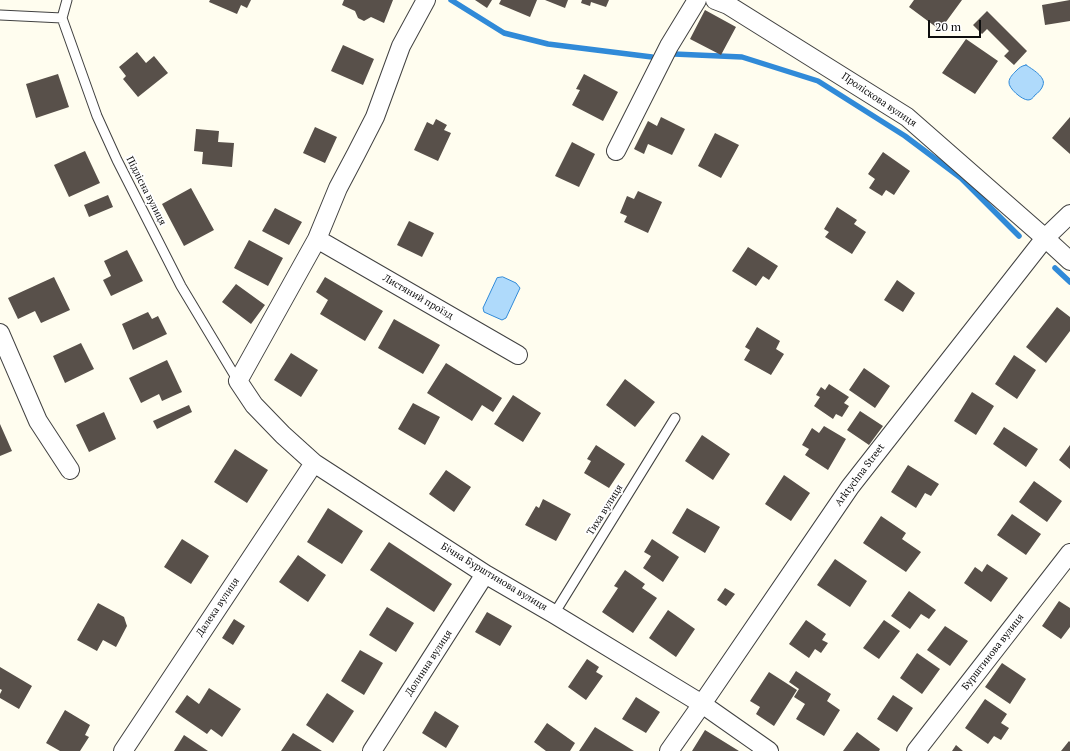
<!DOCTYPE html>
<html>
<head>
<meta charset="utf-8">
<style>
	body { margin:0 }
	#map { position:relative; width:1070px; height:751px; overflow:hidden; background:#fffdef; font-family:"PT Serif",serif }
	canvas { display:block }
	.scale { position:absolute; left:928px; top:20px; width:53px; height:18px; box-sizing:border-box; border:2px solid #0e0e0e; border-top:0; padding-left:5px; font-size:12px; line-height:14px; white-space:nowrap; color:#0e0e0e; -webkit-text-stroke:3px #fff; paint-order:stroke }
</style>
</head>
<body>
<div id="map">
<canvas width="1070" height="751"></canvas>
<div class="scale">20 m</div>
</div>
<script>
const ctx = document.querySelector('canvas').getContext('2d');
ctx.lineJoin = 'round';
function fill(path, color) { ctx.fillStyle = color; ctx.fill(path, 'evenodd'); }
function stroke(path, color, width, dash) { ctx.strokeStyle = color; ctx.lineWidth = width; ctx.lineCap = dash ? 'butt' : 'round'; ctx.setLineDash(dash || []); ctx.stroke(path); }
function write(font, color, halo, rows, align = 'center') {
  ctx.font = font + ' "PT Serif",serif'; ctx.lineWidth = 4; ctx.setLineDash([]); ctx.textBaseline = 'middle'; ctx.strokeStyle = halo; ctx.fillStyle = color; for (const [text, x, y, turn = 0] of rows) {
    ctx.save(); ctx.translate(x, y); ctx.rotate((+turn || 0) * Math.PI / 180); ctx.textAlign = isNaN(turn) ? turn : align; if (halo) ctx.strokeText(text, 0, 0); ctx.fillText(text, 0, 0); ctx.restore();
  }
}
const water = new Path2D(`
	M1026,65C1032,69 1046,77 1043,85C1042,89 1038,93 1035,95C1033,98 1031,100 1028,100C1022,100 1008,88 1009,82C1009,78 1013,74 1016,71C1019,68 1021,66 1026,65Z
	M503,277L516,283L520,288L506,318L502,320L484,312L483,308L497,278Z`);
fill(water, '#afdafb');
stroke(water, '#308ad8', 1);
stroke(new Path2D(`
	M451,0L504,33L548,44L652,57
	M674,54L742,57L818,81L905,136L961,178L1019,236
	M1055,268L1070,282`), '#308ad8', 5.5);
fill(new Path2D(`
	M210,0H251L247,8L241,5L237,14L209,2Z
	M344,0H393L384,23L371,17L364,21L358,18L355,11L342,5Z
	M475,0H492L487,8Z
	M501,0H537L530,17L499,4Z
	M545,0H568L565,8Z
	M582,0H609L606,7L591,2L590,6L581,3Z
	M914,0H962L940,30L909,7Z
	M1070,0V21L1045,25L1042,5Z
	M705,10L736,27L721,55L690,39Z
	M987,11L1027,51L1014,65L1004,56L1009,51L987,29L982,34L973,25Z
	M966,39L998,61L975,94L942,73Z
	M343,45L374,59L363,85L331,71Z
	M137,52L146,63L154,56L168,73L138,97L123,79L126,76L119,67Z
	M58,74L69,107L36,118L26,84Z
	M584,74L618,92L603,121L572,105L580,90L576,89Z
	M661,117L685,129L672,155L648,144L644,154L634,149L648,121L657,126Z
	M1070,117V154L1052,138Z
	M436,119L447,125L444,130L451,133L438,161L414,150L427,122L433,125Z
	M315,127L337,137L325,163L303,153Z
	M196,129L219,131L218,142L234,143L232,167L202,164L203,152L194,151Z
	M715,133L739,145L721,178L698,166Z
	M572,142L595,154L579,187L555,176Z
	M85,151L100,183L69,197L54,165Z
	M883,152L910,171L894,195L886,190L882,196L869,188L875,179L868,174Z
	M191,188L214,230L184,246L162,204Z
	M638,191L662,202L648,233L624,222L627,216L620,213L627,196L634,199Z
	M108,195L113,207L89,217L84,205Z
	M837,207L857,220L854,224L866,232L852,254L825,237L829,232L824,229Z
	M275,208L302,222L289,245L262,231Z
	M409,221L434,233L422,257L397,245Z
	M249,240L283,258L268,286L234,268Z
	M748,247L778,266L769,280L763,276L756,286L732,271Z
	M127,250L143,281L111,296L103,280L111,276L104,261Z
	M54,277L70,310L41,323L35,311L18,319L8,298Z
	M325,277L383,311L365,341L320,314L328,300L316,292Z
	M897,280L915,293L903,312L884,300Z
	M236,284L265,305L251,324L222,302Z
	M1057,307L1070,317V331L1046,363L1026,347Z
	M148,312L152,319L158,316L167,334L133,350L122,324Z
	M394,319L440,345L423,374L378,348Z
	M757,327L780,341L776,349L784,354L771,375L744,360L750,350L745,347Z
	M81,343L94,369L65,383L53,356Z
	M291,353L318,370L301,397L274,380Z
	M1014,355L1036,370L1017,399L995,384Z
	M167,360L182,392L162,401L159,394L141,403L129,378Z
	M446,363L502,398L493,412L482,405L472,421L427,393Z
	M864,368L890,386L875,408L849,390Z
	M625,379L655,402L635,427L606,405Z
	M829,384L849,397L844,403L849,406L842,417L836,414L833,419L814,406L820,397L816,395L821,387L825,390Z
	M972,392L994,406L976,435L954,421Z
	M513,395L541,413L523,442L494,424Z
	M413,403L440,417L425,445L398,429Z
	M189,405L192,412L157,429L153,421Z
	M860,411L883,426L869,445L847,430Z
	M104,412L116,439L89,452L76,425Z
	M0,424L12,451L0,456Z
	M824,426L846,439L828,470L805,455L809,449L802,445L812,428L819,433Z
	M1004,427L1038,449L1026,467L993,444Z
	M702,435L730,454L713,480L685,461Z
	M596,445L625,464L609,488L584,473L591,461L587,459Z
	M1070,445V469L1059,460Z
	M235,449L268,470L247,503L214,482Z
	M908,465L939,484L931,496L925,493L916,508L891,492Z
	M446,470L471,487L454,512L429,494Z
	M784,475L810,493L791,521L765,504Z
	M1034,481L1062,501L1047,522L1019,502Z
	M543,499L571,514L556,541L525,525L536,506L539,508Z
	M328,508L363,531L342,564L307,542Z
	M687,508L720,527L705,553L672,533Z
	M1012,514L1041,534L1026,555L997,535Z
	M881,516L906,533L902,539L921,552L906,572L863,543Z
	M182,539L209,556L191,584L164,567Z
	M652,539L679,557L663,582L643,568L651,556L644,552Z
	M389,542L452,584L434,612L370,570Z
	M298,555L326,575L308,602L279,582Z
	M835,559L867,581L850,607L817,585Z
	M987,564L1008,578L991,602L964,583L975,567L982,572Z
	M625,570L645,584L642,588L657,598L633,633L602,612L618,588L614,586Z
	M725,588L735,594L726,606L717,600Z
	M909,591L936,610L929,619L921,614L910,629L891,616Z
	M1059,601L1070,608V627L1061,639L1042,626Z
	M98,603L124,617L127,626L116,647L103,640L97,651L77,640Z
	M387,607L414,623L396,652L369,635Z
	M668,610L695,629L676,657L649,638Z
	M487,612L512,626L500,646L475,632Z
	M234,619L245,626L233,645L222,638Z
	M806,620L826,634L822,640L828,643L821,653L815,649L809,658L789,644Z
	M884,620L900,631L879,659L863,648Z
	M945,626L968,641L950,666L927,650Z
	M360,650L383,663L364,695L341,681Z
	M917,653L940,669L922,694L900,678Z
	M587,659L599,667L596,672L603,676L586,700L568,687Z
	M1002,663L1026,679L1010,704L985,687Z
	M0,667L32,686L19,709L0,698V694L2,690L0,689Z
	M796,671L831,694L827,701L840,710L824,736L796,719L805,704L794,697L799,689L789,682Z
	M769,672L797,690L774,726L756,714L760,707L750,701Z
	M209,688L241,709L222,737L211,729L207,734L175,712L187,695L199,704Z
	M327,693L354,711L333,743L306,725Z
	M893,695L913,708L897,732L877,719Z
	M636,697L660,712L646,733L622,719Z
	M985,699L1007,714L1001,723L1009,728L1001,740L994,736L988,744L965,728Z
	M65,710L90,725L85,735L89,737L80,751H60L46,743Z
	M435,711L459,726L446,748L422,733Z
	M547,723L575,743L570,751H546L534,742Z
	M595,727L634,751H579Z
	M705,730L739,751H692Z
	M857,732L880,749L879,751H843Z
	M293,733L322,751H281Z
	M184,735L208,751H174Z
	M1069,741L1070,742V751H1061Z
	M956,745L963,751H952Z`), '#58504a');
const service = new Path2D(`
	M67,0L62,18L97,116L117,160L181,286L238,381
	M0,15L62,18
	M554,614L675,418`);
const minor = new Path2D(`
	M426,0L401,46L375,117L356,154L338,188L317,239L238,381L254,405L283,435L314,463L485,574L554,614L702,704L769,751
	M715,0L728,5L907,117L1045,238L1070,261
	M616,151L669,46L697,0
	M317,239L518,355
	M0,333L38,421L70,470
	M123,751L314,463
	M372,751L485,574
	M669,751L702,704L850,487L1045,238L1070,214
	M916,751L1070,553`);
stroke(service, '#414141', 11);
stroke(minor, '#414141', 20);
stroke(service, '#fff', 9);
stroke(minor, '#fff', 18);
write('10px', '#0e0e0e', '#fff', [
	["Проліскова вулиця",879,100,34],
	["Підлісна вулиця",146,191,63],
	["Листяний проїзд",418,297,30],
	["Arktychna Street",860,475,-53],
	["Тиха вулиця",605,510,-58],
	["Бічна Бурштинова вулиця",494,577,31],
	["Далека вулиця",218,607,-56],
	["Бурштинова вулиця",993,652,-52],
	["Долинна вулиця",429,663,-57]
]);
</script>
</body>
</html>
